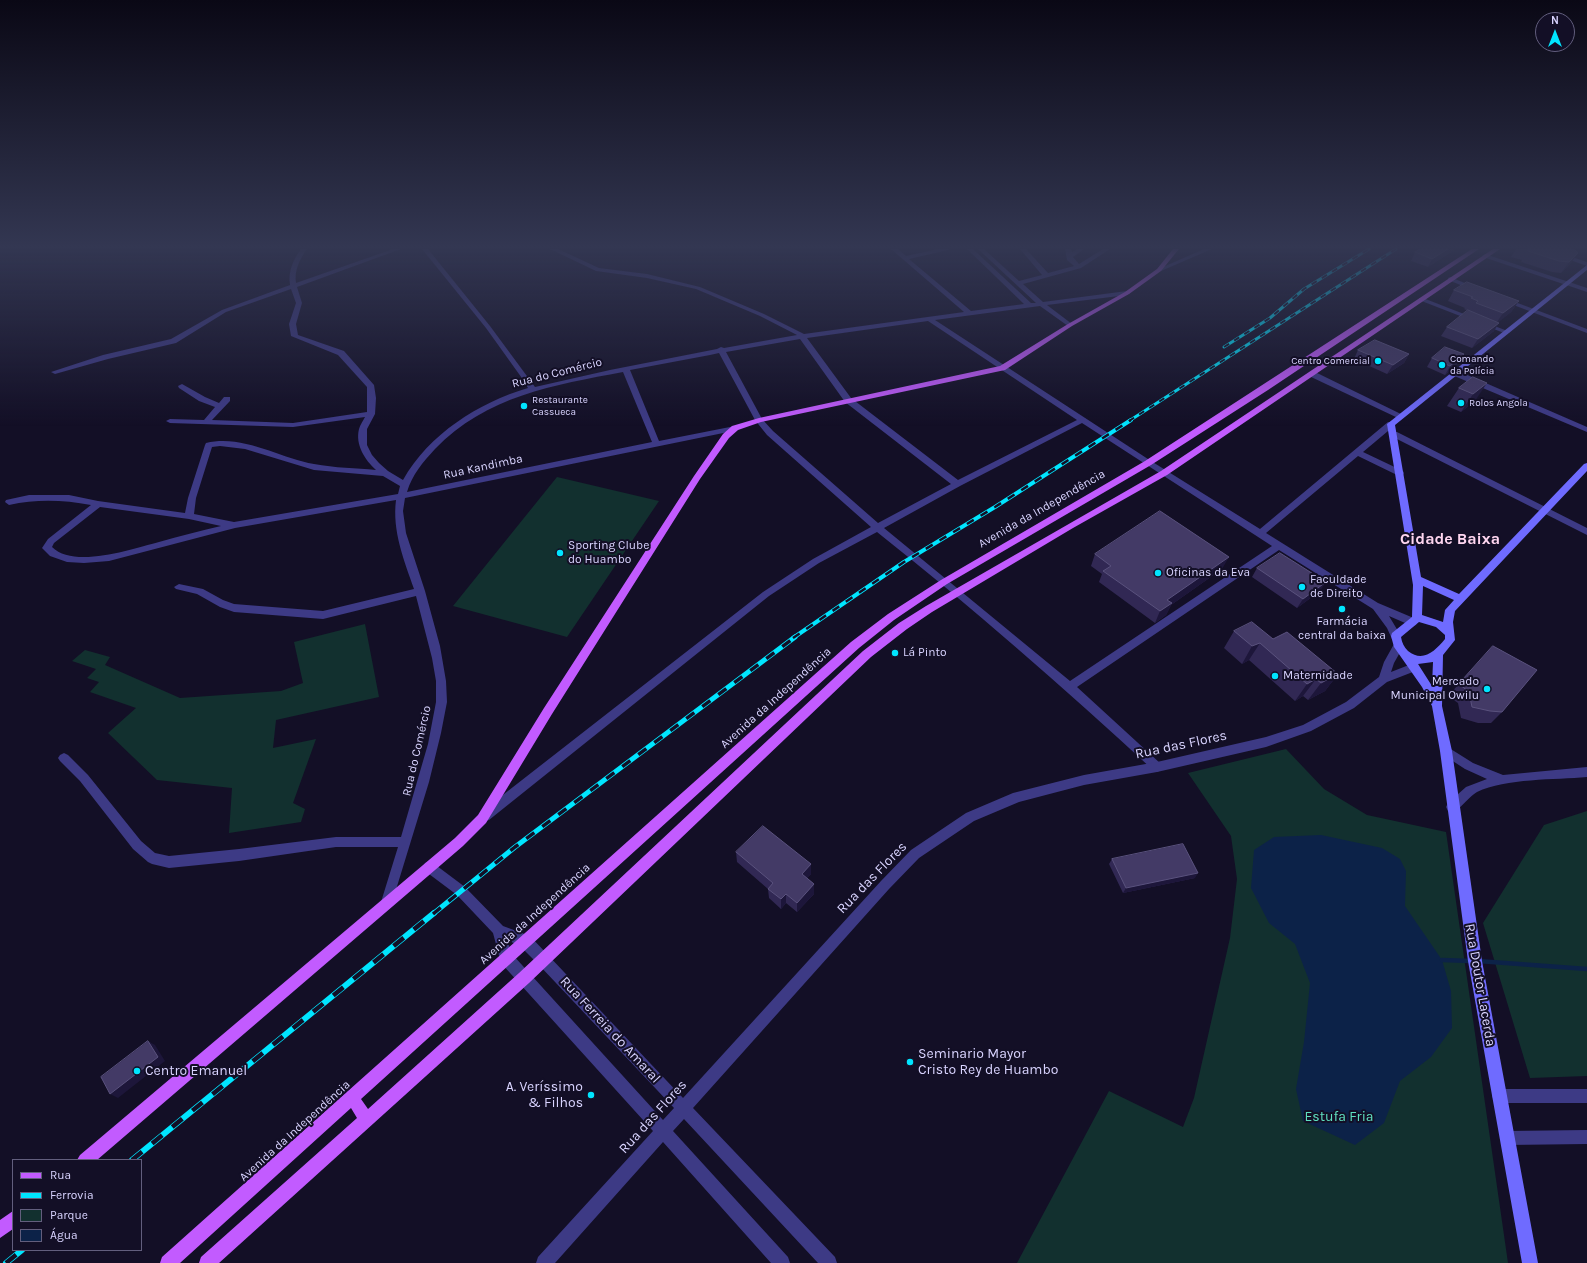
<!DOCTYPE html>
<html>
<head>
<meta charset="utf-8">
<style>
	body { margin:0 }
	#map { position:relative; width:1587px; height:1263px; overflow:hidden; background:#130f26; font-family:Karla,sans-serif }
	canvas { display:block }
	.legend { position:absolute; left:12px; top:1159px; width:130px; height:92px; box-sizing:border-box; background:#130f26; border:1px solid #625e7d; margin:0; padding:5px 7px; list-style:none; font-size:12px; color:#d9d4ff }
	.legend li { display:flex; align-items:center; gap:8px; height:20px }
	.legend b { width:20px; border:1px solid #625e7d }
	.north { position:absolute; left:1535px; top:12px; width:40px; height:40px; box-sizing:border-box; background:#130f26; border:1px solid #625e7d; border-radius:50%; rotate:0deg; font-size:11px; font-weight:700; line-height:16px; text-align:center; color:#d9d4ff }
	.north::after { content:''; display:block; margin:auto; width:14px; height:18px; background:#00e5ff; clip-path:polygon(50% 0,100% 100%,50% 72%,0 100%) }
</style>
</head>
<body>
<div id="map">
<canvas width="1587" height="1263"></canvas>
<ul class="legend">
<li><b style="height:5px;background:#c25bff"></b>Rua</li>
<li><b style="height:5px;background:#00e5ff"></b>Ferrovia</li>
<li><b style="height:11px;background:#12302f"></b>Parque</li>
<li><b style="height:11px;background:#0c2248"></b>Água</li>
</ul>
<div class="north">N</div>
</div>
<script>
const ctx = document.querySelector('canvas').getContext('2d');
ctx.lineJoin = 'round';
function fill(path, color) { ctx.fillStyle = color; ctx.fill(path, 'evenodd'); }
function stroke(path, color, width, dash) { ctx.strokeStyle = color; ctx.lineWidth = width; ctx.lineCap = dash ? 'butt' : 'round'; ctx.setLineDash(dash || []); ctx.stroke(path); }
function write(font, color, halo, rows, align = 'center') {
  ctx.font = font + ' Karla,sans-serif'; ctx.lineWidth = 4; ctx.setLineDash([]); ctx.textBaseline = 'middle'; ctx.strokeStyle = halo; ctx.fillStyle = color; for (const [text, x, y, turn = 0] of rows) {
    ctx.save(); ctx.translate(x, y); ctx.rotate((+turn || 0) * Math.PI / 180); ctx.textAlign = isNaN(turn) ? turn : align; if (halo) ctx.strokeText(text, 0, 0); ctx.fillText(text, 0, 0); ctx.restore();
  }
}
fill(new Path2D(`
	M557,477L659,501L567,637L453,606Z
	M365,624L379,697L276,720L273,748L316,739L293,803L305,809L301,822L229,833L232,788L157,780L108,733L136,708L90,692L99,682L87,678L96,669L72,661L85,650L110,657L105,665L180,698L281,691L303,683L294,642Z
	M1286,749L1324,789L1367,815L1446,832L1508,1263H1017L1109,1091L1183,1127L1194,1098L1230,938L1237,879L1231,836L1188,773Z
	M1587,811V1076L1530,1078L1483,923L1544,825Z`), '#12302f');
fill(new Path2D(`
	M1321,835L1382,848L1400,859L1406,871L1405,906L1442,960L1451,991L1452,1028L1431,1057L1400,1081L1384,1123L1355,1145L1303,1121L1296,1089L1304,1042L1310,983L1295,944L1269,923L1251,888L1254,850L1274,837Z`), '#0c2248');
stroke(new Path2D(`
	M1442,960L1471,961
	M1478,961L1587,969`), '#0c2248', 4.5);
fill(new Path2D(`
	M301,249H307C300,259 294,270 296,283L393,249H401L297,287L302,303L296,324L298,335L344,351L374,385L376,398L375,414L367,429V445L372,455L379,463L388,471L403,480C429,434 478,403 528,388L524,381L486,328L422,249H428L490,326L535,387L610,370L717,349L721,347L724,348L797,335L760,316L696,289L647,278L596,271L550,249H558L599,268L647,274L700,287L764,314L804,334L964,312L891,249H898L906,256L938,249H949L948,250L909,259L971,311L1024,304L967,249H973L1031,303H1036L978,249H984L1019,281L1042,275L1020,249H1026L1048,273L1074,266L1067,260L1065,249H1071L1072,252L1077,249H1084L1073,257L1079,264L1103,249H1110L1081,268L1023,284L1043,302L1127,291L1130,293L1127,295L1047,305L1072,324V326H1068L1040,306L935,320L1151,461L1260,529L1388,422H1394V426L1363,452L1403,471L1404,473L1403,475H1397L1358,456L1266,533L1378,603L1416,619L1417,622L1416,625L1412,626L1389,616L1401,636L1400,639H1392L1387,628L1373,609L1279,550L1077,687L1161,764L1163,767L1161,770L1157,772L1153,770C1064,688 972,607 877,532L819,563L769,596L489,820L485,821L481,820L479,816L481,812L763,592L813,559L871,527L767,435L755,420L719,353L710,355L630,370L659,441L735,426L739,428L738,430L405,498L403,511L406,533L425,591L440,646L446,681L447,702L441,733L429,782L391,906L387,908L383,906L381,902L398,847H336L239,861L169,868L152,864L148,862L133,849L80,781L60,761L58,758L60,755L64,753L68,755L88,775L141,841L155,853L169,856L239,849L336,837H401L428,744L436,702V681L432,658L416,596L323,619L234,612L220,607L197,594L176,589L174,587L179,584L203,589L223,600L234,604L323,611L414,589C404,560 392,531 396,500L235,528L109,561L84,563L67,562L50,556L42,548L48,539L91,505C63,500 37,499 9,505L5,502L6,500L29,495H69L98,501L185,513L188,498L205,445L206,443C243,434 279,458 314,464C335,468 356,468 376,470C365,460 355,445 359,429C360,425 363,421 365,417L293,427L170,423L166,421L170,419L204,420L215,407L199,401L179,388L178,386L182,384L205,397L219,403L224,397H230V401L212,420L293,423L367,412V387L338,355L291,336L289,324L296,303L291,289L226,312L176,343L108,359L55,374L51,372L103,355L171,339L222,310L290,285C288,271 293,260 301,249ZM928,321L1077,420L958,480L851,398L807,338ZM800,339L845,402L951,484L878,523L773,431L762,419L726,352ZM623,372L652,442L407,492C412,475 423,462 435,449C486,396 554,385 623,372ZM1082,423L1272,546L1070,681L884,528L960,486ZM220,446L245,449L314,470L383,476L400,486L398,494L234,522L194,514L196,498L212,447ZM100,507L189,519L221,526C200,531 179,536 159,542C132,549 74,569 52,547L54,543Z
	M1539,249H1548L1587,262V266Z
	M1485,254L1587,288V292L1483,257L1482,256Z
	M1450,277L1477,288L1478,289L1473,290L1448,280V278Z
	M1419,298H1423L1510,332L1506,334L1504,333L1419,300Z
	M1503,299H1507L1587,329V333L1503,301Z
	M1452,371H1458L1587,427V432L1452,375Z
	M1309,372H1315L1405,416L1401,418H1398L1309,376Z
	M1391,432H1397L1587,528V535L1391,436Z
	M1499,1089H1587V1103H1499L1494,1101L1492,1096L1494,1091Z
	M1587,1130V1144L1507,1145L1502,1143L1500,1138L1502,1133L1507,1131Z`), '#3d3a85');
fill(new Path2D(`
	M1204,249H1212L1161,271L1156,270Z
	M1398,643L1402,644L1403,647L1394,663L1391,672L1414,663L1418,664L1419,667L1418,670L1387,682L1354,708L1311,731L1266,747L1157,772L1084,785L1019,802L974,821L919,858L889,889L693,1108L835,1257L837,1263H818L684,1119L673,1131L788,1257L790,1263H771L663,1142L555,1263H536L538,1257L653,1131L501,963L493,933L457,895L425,871L423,867L425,863L429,861L433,863L465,887L503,926L530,936L683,1098L881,881L911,850L966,813L1013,793L1084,775L1157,762L1266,737L1303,725L1346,702L1379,677L1384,662L1394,644ZM507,940L520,946L539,965L674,1108L663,1120L512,954Z
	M1446,746L1473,763L1503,775L1587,767V777C1555,780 1506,778 1477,792C1469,797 1463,805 1456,811L1452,812L1448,811L1446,807L1448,803L1466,787L1487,779L1465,769L1442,754L1440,751L1442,748Z`), '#3d3a85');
fill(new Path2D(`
	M1587,265V270L1395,425L1421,577L1459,594L1584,464L1587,463V471L1455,611L1453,622L1455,640L1443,655L1442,706L1452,751L1482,961L1538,1263H1522L1468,961L1440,751L1432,706L1422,687L1394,647L1391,636L1392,633L1412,617L1413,585L1387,424ZM1423,586L1454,600L1445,610L1443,622L1422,615ZM1419,622L1436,627L1445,635V639C1435,651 1423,663 1408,651C1404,647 1402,643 1401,637ZM1433,662L1432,686L1418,664Z`), '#6f6bff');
fill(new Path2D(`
	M1173,249H1179L1161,271L1129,294L1072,326L1005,370L761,422L738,430L729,438L700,479L552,714L486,823L463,846L97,1160H77L80,1155L455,838L478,815L544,708L694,476L723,434L732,426L759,418L1000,366L1068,324L1125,292L1157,269Z
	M1472,249H1479L1268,390L1151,465L947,584L894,620L859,648L361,1099L368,1109L519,973L863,651L899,623L926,606L1161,471L1493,249H1500L1167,475L1073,528L932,612L907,629L871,657L529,983L219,1263H199L201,1257L357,1118L351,1108L180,1263H160L162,1257L851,642L888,614L941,580L1145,461Z
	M13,1211V1229L0,1238V1220Z`), '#c25bff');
const railFar3 = new Path2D(`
	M1224,347L1270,318L1304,289L1369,249
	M1129,421L1396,249`);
const railFar2 = new Path2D(`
	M793,638L904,562L995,507L1131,420`);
const railFar1 = new Path2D(`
	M433,914L515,847L795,637`);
const rail = new Path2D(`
	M132,1160L434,913
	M6,1263L22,1250`);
stroke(railFar3, '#00e5ff', 3);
stroke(railFar2, '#00e5ff', 4);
stroke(railFar1, '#00e5ff', 5);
stroke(rail, '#00e5ff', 6);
stroke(railFar3, '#130f26', 2, [6]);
stroke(railFar2, '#130f26', 2.5, [8]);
stroke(railFar1, '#130f26', 3.5, [10]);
stroke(rail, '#130f26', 4.5, [13]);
fill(new Path2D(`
	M1418,249H1454L1453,251L1428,267L1411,261L1415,252H1417Z
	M1516,249H1572L1578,253L1570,264L1561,273L1552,272L1521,262L1522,260L1511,257Z
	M1454,290L1519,301L1511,312L1498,322L1494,331L1472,348L1441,336L1447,327L1468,311L1464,309L1465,308L1448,301Z
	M1358,350L1409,354L1404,363L1387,374L1354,359Z
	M1464,354L1458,363L1445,375L1427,367L1432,358Z
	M1473,377L1475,401L1461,412L1447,406L1459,388Z
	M1095,554L1222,569L1171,605L1166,615L1155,623L1099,582L1102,574L1091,566Z
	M1257,568L1320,591L1297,608L1252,577Z
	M1234,631L1273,639L1338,674L1325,691L1308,700L1303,696L1295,701L1249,660L1242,664L1224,648Z
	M1493,646L1502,712L1491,723H1478L1461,718L1458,703L1448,696Z
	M736,852L811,864V874L807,878L814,884V894L797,912L786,903L781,909L769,898L768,889L737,862Z
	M1112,859L1195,878L1123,893L1109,864Z`), '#312854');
fill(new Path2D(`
	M1448,249H1454L1453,251L1428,267L1432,259Z
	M1578,253L1570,264L1561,273L1569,262Z
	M1519,301L1511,312L1495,325L1503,313Z
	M1499,323L1494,331L1472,348L1478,339Z
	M1409,354L1404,363L1387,374L1393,365Z
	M1464,354L1458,363L1445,375L1450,366Z
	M1487,383L1475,401L1461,412L1473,394Z
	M1229,557L1222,569L1171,605L1166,615L1155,623L1160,611L1167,600Z
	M1326,582L1320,591L1297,608L1303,599Z
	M1260,643L1249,660L1242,664L1252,646Z
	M1338,674L1325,691L1308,700L1321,683Z
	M1316,679L1303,696L1295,701L1307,684Z
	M811,864V874L802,884V874Z
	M1198,873L1195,878L1123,893L1126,888Z
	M814,884V894L797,912V903Z
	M786,894V903L781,909V899Z
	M148,1041L155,1045L165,1061L118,1098L110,1094Z`), '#1d163a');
const building = new Path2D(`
	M1421,249H1448L1432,259L1415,252Z
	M1528,249H1572L1575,250L1578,253L1569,262L1559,261L1528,251L1529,249Z
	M1467,282L1519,301L1503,313L1476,303L1478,301L1471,298L1473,297L1454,290Z
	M1468,310L1499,323L1478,339L1447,327Z
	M1375,340L1409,354L1393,365L1358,350Z
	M1445,347L1464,354L1450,366L1432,358Z
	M1473,377L1487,383L1473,394L1459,388Z
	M1160,511L1229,557L1167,600L1172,603L1160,611L1103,571L1111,566L1095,554Z
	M1280,553L1326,582L1303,599L1257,568Z
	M1252,622L1273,639L1287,632L1338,674L1321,683L1316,679L1307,684L1260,643L1252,646L1234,631Z
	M1493,646L1537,670L1502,712L1490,711L1472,707L1469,692L1459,684Z
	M763,826L811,864L802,874L814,884L797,903L786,894L781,899L768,889L773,883L736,852Z
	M1183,844L1198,873L1126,888L1112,859Z
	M148,1041L158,1057L110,1094L101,1077Z`);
fill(building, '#433a66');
stroke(building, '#5a527e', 1);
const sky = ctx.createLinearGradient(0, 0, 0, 426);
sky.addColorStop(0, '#0a0815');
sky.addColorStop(0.58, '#333752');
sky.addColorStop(1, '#33375200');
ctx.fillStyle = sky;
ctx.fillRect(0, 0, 1587, 426);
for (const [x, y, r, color] of [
	[1378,361,4,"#00e5ff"],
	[1442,365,4,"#00e5ff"],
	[1461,403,4,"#00e5ff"],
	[524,406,4,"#00e5ff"],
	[560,553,4,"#00e5ff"],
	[1158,573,4,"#00e5ff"],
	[1302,587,4,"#00e5ff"],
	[1342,609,4,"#00e5ff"],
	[895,653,4,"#00e5ff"],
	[1275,676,4,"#00e5ff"],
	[1487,689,4,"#00e5ff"],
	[910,1062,4,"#00e5ff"],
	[137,1071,4,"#00e5ff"],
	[591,1095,4,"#00e5ff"]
]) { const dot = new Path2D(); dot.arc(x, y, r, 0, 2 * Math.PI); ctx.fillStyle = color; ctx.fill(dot); stroke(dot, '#130f26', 1.5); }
write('10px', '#d9d4ff', '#130f26', [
	["Comando",1450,359],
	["da Polícia",1450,371],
	["Centro Comercial",1370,361,"right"],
	["Restaurante",532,400],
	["Cassueca",532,412],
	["Rolos Angola",1469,403]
], 'left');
write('12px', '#d9d4ff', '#130f26', [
	["Rua do Comércio",557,373,-14],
	["Rua Kandimba",483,467,-12],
	["Avenida da Independência",1042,509,-30],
	["Avenida da Independência",776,698,-42],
	["Rua do Comércio",417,751,-77],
	["Avenida da Independência",535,914,-42],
	["Avenida da Independência",295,1131,-42]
]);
write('12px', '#d9d4ff', '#130f26', [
	["Sporting Clube",568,546],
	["do Huambo",568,560],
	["Oficinas da Eva",1166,573],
	["Faculdade",1310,580],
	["de Direito",1310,594],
	["Farmácia",1342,622,"center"],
	["central da baixa",1342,636,"center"],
	["Lá Pinto",903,653],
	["Maternidade",1283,676],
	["Mercado",1479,682,"right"],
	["Municipal Owilu",1479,696,"right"]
], 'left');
write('14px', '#d9d4ff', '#130f26', [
	["Rua das Flores",1181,745,-12],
	["Rua das Flores",872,878,-46],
	["Rua Doutor Lacerda",1480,985,80],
	["Rua Ferreia do Amaral",610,1030,47],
	["Rua das Flores",653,1117,-48]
]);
write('14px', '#d9d4ff', '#130f26', [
	["Seminario Mayor",918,1054],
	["Cristo Rey de Huambo",918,1070],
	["Centro Emanuel",145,1071],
	["A. Veríssimo",583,1087,"right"],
	["& Filhos",583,1103,"right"]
], 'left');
write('14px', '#5fe0c0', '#130f26', [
	["Estufa Fria",1339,1117]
]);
write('bold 16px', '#ffd6f0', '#130f26', [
	["Cidade Baixa",1450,539]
]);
</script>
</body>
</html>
